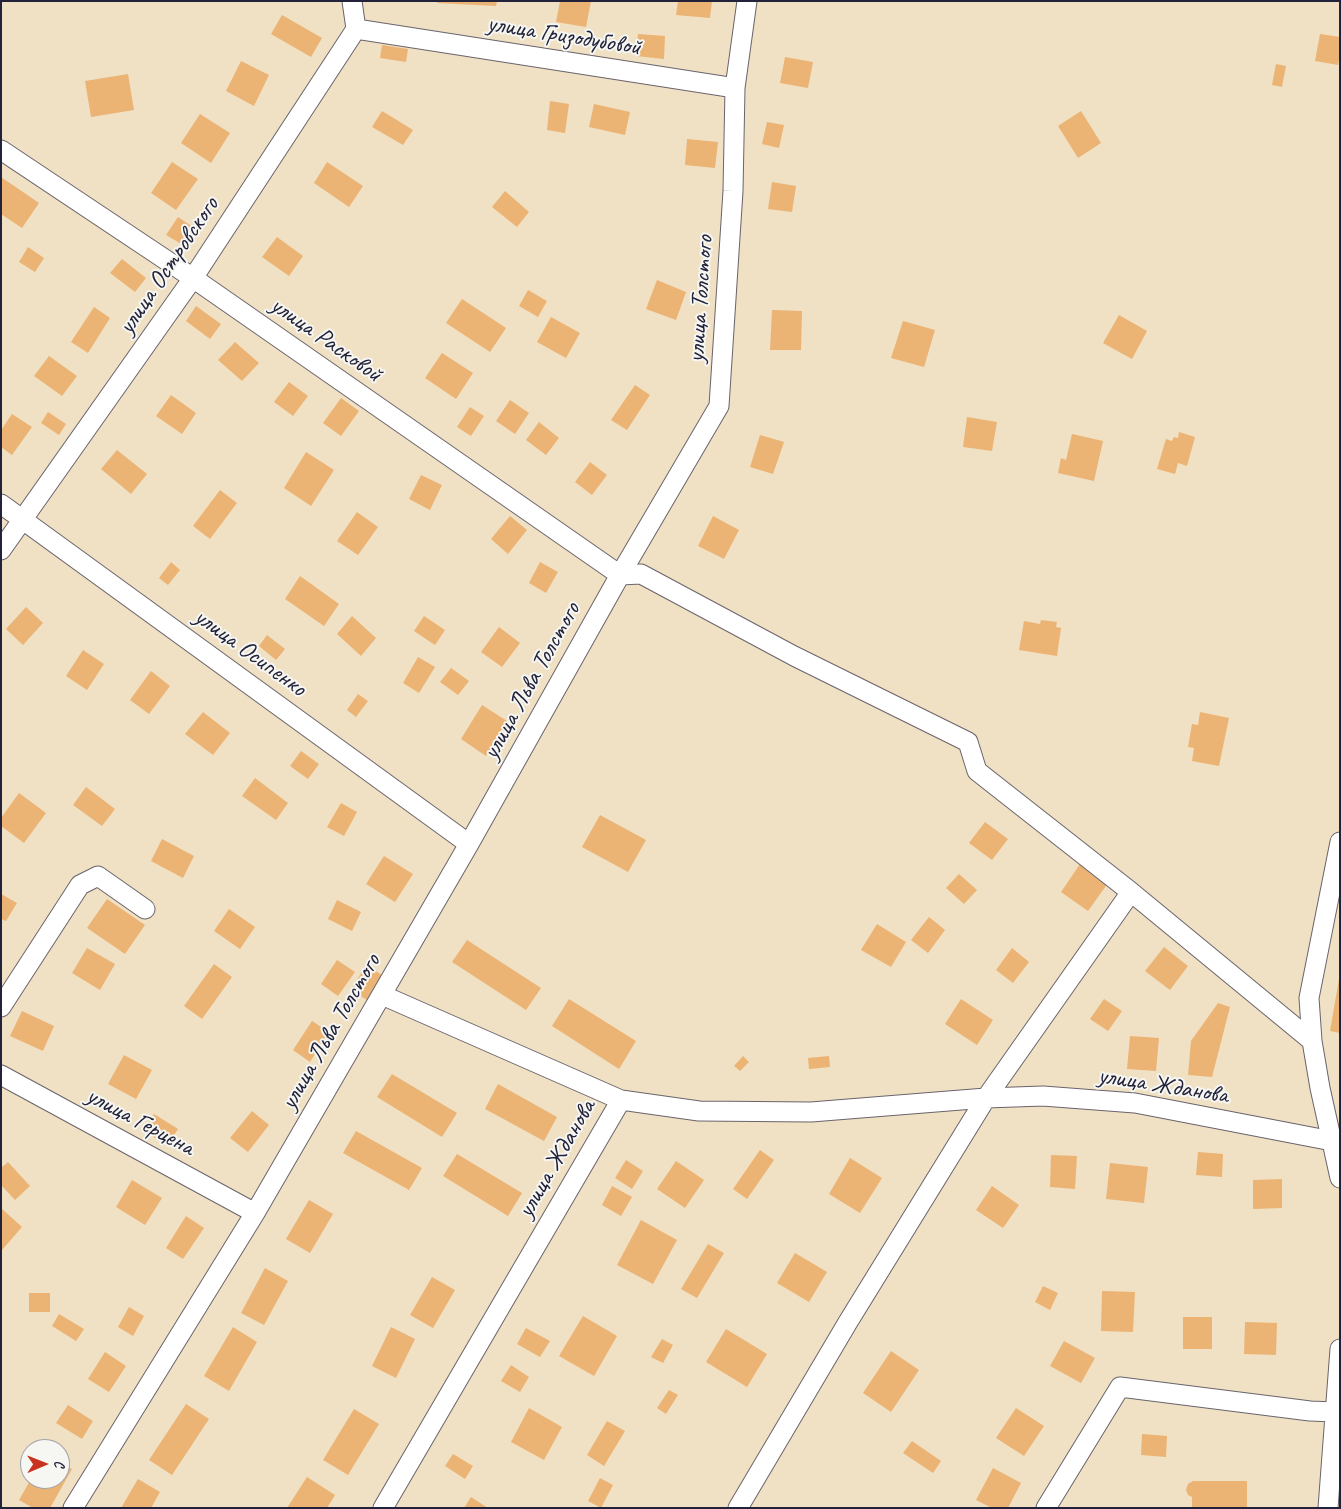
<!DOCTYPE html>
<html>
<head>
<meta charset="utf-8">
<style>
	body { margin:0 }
	#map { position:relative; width:1341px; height:1509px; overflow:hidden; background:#f0e0c4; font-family:Caveat,sans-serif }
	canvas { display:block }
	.frame { position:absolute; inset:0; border:2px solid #22223b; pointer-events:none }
	.north { position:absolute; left:20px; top:1439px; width:50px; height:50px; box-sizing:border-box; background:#f6f6f2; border:1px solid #a1a1a9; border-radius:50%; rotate:89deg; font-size:14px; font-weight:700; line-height:20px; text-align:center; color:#22223b }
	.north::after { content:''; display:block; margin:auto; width:18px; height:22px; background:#c8321e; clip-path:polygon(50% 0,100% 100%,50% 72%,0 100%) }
</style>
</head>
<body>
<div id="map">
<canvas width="1341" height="1509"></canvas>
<div class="frame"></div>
<div class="north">С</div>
</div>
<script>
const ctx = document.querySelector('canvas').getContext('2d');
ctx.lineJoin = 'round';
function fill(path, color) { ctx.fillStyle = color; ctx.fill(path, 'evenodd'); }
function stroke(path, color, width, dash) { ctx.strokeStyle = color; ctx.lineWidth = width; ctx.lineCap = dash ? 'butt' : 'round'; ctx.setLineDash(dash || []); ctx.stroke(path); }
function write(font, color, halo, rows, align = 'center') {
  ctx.font = font + ' Caveat,sans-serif'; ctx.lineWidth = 4; ctx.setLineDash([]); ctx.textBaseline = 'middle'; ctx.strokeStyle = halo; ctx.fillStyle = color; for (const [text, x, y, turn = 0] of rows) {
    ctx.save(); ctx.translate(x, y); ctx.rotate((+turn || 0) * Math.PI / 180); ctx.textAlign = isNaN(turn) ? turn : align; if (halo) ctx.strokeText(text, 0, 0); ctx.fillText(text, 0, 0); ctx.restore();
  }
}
fill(new Path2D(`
	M437,1H497L496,6L437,3Z
	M560,1H591L586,27L556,22Z
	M678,1H712L710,18L676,15Z
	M282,15L322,38L311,57L271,34Z
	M638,34L665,36L664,59L636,56Z
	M1320,34L1340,37V54L1338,65L1315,61Z
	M382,45L408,49L406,62L380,58Z
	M785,57L813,62L808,88L780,83Z
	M241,61L269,75L254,106L226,91Z
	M1276,64L1286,66L1282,87L1272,85Z
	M128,74L134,110L91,117L85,81Z
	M550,101L569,104L565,133L547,130Z
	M594,104L630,112L625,135L589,127Z
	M382,111L413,130L403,145L372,127Z
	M1081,111L1101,143L1078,158L1058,126Z
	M200,114L230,133L211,163L181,143Z
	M767,122L784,125L779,148L762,144Z
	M687,139L718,142L715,168L685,165Z
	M172,162L198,179L176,210L151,193Z
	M327,162L363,186L349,207L314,183Z
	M1,177L39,203L22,228L1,214Z
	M772,182L796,186L792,212L768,209Z
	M505,191L529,212L517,227L492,207Z
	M178,217L194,228L183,245L166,235Z
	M277,237L303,256L289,276L262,257Z
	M28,247L44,258L35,272L19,262Z
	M122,259L146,278L135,292L110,273Z
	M657,280L686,292L676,320L646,309Z
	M528,290L547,301L538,317L519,306Z
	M462,299L506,328L490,352L446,323Z
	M196,306L221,324L210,339L186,321Z
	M94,307L110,318L88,353L71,342Z
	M772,310L802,311L801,350H770Z
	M1119,315L1147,331L1132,359L1103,343Z
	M551,317L580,333L566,358L537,342Z
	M903,321L935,330L924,367L891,358Z
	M235,342L259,363L242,381L218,360Z
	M442,353L473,373L456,399L425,378Z
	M49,356L77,376L62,396L34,376Z
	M289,382L308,396L293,416L274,402Z
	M635,385L650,395L627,430L611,420Z
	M171,395L196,413L182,434L156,416Z
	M341,398L359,411L341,436L323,423Z
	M510,400L529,413L515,434L496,421Z
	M470,407L484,416L471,436L457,427Z
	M48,412L66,424L59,435L41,423Z
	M12,414L32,427L12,455L1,447V430Z
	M967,417L997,422L992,451L963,447Z
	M539,422L559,438L546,455L526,440Z
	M1179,432L1195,437L1187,466L1178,463L1175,474L1157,469L1166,439L1172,441L1174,437L1178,438Z
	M1072,434L1103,441L1094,481L1058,473L1061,458L1066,460Z
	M760,435L784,442L773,474L750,467Z
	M117,450L147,474L131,494L101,469Z
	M306,452L334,470L311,506L284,488Z
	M590,462L607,475L592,495L575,482Z
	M421,475L442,485L430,510L409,499Z
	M220,490L237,503L210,539L193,526Z
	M357,512L378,527L358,555L337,541Z
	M510,516L527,530L508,554L491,539Z
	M713,516L739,530L724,559L698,546Z
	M171,562L180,570L168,585L159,578Z
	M540,562L558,572L546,593L529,583Z
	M300,576L339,604L324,626L285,599Z
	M26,607L43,623L23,645L6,629Z
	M352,616L376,638L361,656L337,634Z
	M424,616L445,630L435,645L414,631Z
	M1041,620L1057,622L1056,627L1061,628L1057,656L1019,650L1024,621L1040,624Z
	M499,627L520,643L502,667L481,652Z
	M267,635L285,649L276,660L259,646Z
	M83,650L104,664L87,690L66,676Z
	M418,657L435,667L419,693L403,683Z
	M451,668L469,681L458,695L440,682Z
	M151,671L170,686L149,714L130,700Z
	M358,694L368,701L356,717L347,710Z
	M482,705L507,721L486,756L461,739Z
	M203,712L230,733L213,755L185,734Z
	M1200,712L1229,718L1219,766L1192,761L1194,748L1188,747L1192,724L1198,725Z
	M301,751L319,764L308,779L290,766Z
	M255,778L288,803L276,820L242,796Z
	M86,787L115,809L102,826L73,805Z
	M19,793L46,813L24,843L1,826V818Z
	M341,803L357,812L344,836L327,827Z
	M600,815L646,840L628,872L582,847Z
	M985,822L1008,839L992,860L969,843Z
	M162,839L194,856L183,878L151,861Z
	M384,856L413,874L395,902L366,884Z
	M1080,864L1108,883L1088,911L1061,892Z
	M959,874L977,890L964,904L946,888Z
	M1,894L17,903L6,921L1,919Z
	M107,899L145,925L125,954L87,928Z
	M337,900L361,912L352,931L328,919Z
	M229,909L255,927L240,949L214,931Z
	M929,917L945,930L928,953L911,940Z
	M877,924L906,942L891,967L861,950Z
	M467,940L541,988L526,1010L452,962Z
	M1164,947L1188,966L1170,990L1145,971Z
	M87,948L115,964L100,990L72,973Z
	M1012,948L1029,962L1013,983L996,970Z
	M337,960L355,972L338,996L321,984Z
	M214,964L232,977L202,1019L184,1006Z
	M366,965L382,975L367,1000L351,990Z
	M1339,979H1340V1033L1330,1031Z
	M569,999L636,1041L619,1069L552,1026Z
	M961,999L993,1020L977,1045L945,1024Z
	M1104,999L1122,1011L1108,1031L1090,1019Z
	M1218,1003L1230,1007L1212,1077L1188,1075L1191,1041Z
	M22,1011L54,1026L43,1051L10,1036Z
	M312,1021L329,1032L310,1062L293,1050Z
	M1130,1036L1159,1038L1156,1071L1127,1069Z
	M124,1055L152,1070L136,1099L108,1084Z
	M743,1056L749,1062L740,1071L734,1066Z
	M829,1056L830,1067L809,1069L808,1058Z
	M392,1074L457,1113L442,1137L377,1097Z
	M498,1084L557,1117L544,1141L485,1109Z
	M252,1111L269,1125L248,1152L230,1138Z
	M154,1114L178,1129L167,1146L143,1130Z
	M356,1131L422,1168L409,1190L343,1153Z
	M760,1150L774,1160L747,1199L733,1189Z
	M1198,1152L1223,1154L1222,1177L1196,1175Z
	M457,1154L522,1193L508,1216L443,1176Z
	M1051,1155L1077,1156L1075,1189L1050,1187Z
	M850,1158L882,1178L860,1213L829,1194Z
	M626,1160L643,1171L632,1189L615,1178Z
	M676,1161L704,1180L685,1208L657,1189Z
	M8,1162L30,1186L15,1200L1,1185V1168Z
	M1110,1163L1148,1167L1144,1203L1106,1199Z
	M1282,1179V1208L1253,1209V1180Z
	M132,1180L162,1198L145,1225L116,1207Z
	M612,1186L632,1197L621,1216L602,1205Z
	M992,1186L1019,1205L1003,1228L976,1210Z
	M309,1200L333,1214L310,1253L286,1239Z
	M1,1208L22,1227L2,1250L1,1249Z
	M186,1216L204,1228L183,1259L166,1248Z
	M641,1220L677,1240L653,1284L617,1265Z
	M708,1244L724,1253L697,1298L681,1289Z
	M795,1253L827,1272L809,1302L777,1283Z
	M265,1268L288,1281L264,1325L241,1313Z
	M432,1277L455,1290L433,1328L410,1315Z
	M1043,1286L1058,1293L1050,1310L1035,1302Z
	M1102,1291L1135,1292L1133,1332L1101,1331Z
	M29,1293H50V1312H29Z
	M129,1307L144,1316L133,1336L118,1327Z
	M59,1314L84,1329L76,1341L52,1326Z
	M583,1316L617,1336L594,1376L559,1356Z
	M1183,1317H1212V1349H1183Z
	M1245,1322L1277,1323L1276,1355L1244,1354Z
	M233,1327L257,1342L229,1391L204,1376Z
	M391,1327L415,1339L396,1378L372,1366Z
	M526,1328L550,1341L540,1357L517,1344Z
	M726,1329L767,1354L747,1387L706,1362Z
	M662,1339L673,1345L663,1363L651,1357Z
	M1064,1341L1095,1358L1081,1383L1050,1366Z
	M891,1351L919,1370L891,1412L863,1393Z
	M105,1352L126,1366L109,1392L88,1379Z
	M511,1365L529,1377L520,1392L501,1381Z
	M669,1390L678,1395L666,1414L657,1408Z
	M186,1404L209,1419L172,1475L149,1460Z
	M68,1405L93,1421L82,1439L56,1423Z
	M529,1408L562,1427L544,1460L511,1442Z
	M1016,1408L1044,1426L1024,1456L996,1438Z
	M354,1409L379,1424L348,1475L323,1460Z
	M607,1421L625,1431L604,1466L587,1455Z
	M1142,1434L1167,1436L1166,1457L1141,1455Z
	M912,1441L941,1461L933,1473L903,1453Z
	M453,1454L473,1466L465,1479L445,1466Z
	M60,1463L72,1469L50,1508H33L19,1500L31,1479H60Z
	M993,1468L1021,1483L1008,1508H992L976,1500Z
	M307,1477L335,1495L327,1508H287Z
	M600,1478L613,1485L601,1508L588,1501Z
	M138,1479L160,1492L151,1508H121Z
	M1193,1481H1247V1508H1192V1497L1188,1495L1186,1490L1188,1484Z
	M471,1497L488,1508H464Z`), '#ebb474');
const minor = new Path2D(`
	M356,29L735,88
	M1,150L193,278L620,575
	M1,504L469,844
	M1,550L193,278L356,29L352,1
	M620,575L641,574L794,656L968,742L977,771L1131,892L1312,1041
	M1340,842L1309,998L1312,1041L1320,1088L1340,1178
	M382,995L621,1100
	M1,1007L80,885L98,876L145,909
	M1,1075L255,1213
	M73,1508L255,1213L469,844L620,575L719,406L733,191L735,88L747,1
	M383,1508L621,1100L699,1111L811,1112L986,1098L1043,1096L1135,1103L1332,1141
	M738,1508L848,1322L986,1098L1131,892
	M1046,1508L1120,1387L1310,1411L1335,1412
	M1328,1508L1340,1349`);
stroke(minor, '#6a646b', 21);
stroke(minor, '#fff', 19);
write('25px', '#22223b', '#f6f6f2', [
	["улица Гризодубовой",564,36,9],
	["улица Островского",169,266,-56],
	["улица Толстого",701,299,-86],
	["улица Расковой",326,340,35],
	["улица Осипенко",250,653,36],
	["улица Льва Толстого",532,681,-61],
	["улица Льва Толстого",331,1032,-60],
	["улица Жданова",1163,1086,9],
	["улица Герцена",140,1122,28],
	["улица Жданова",557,1159,-60]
]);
</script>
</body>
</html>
